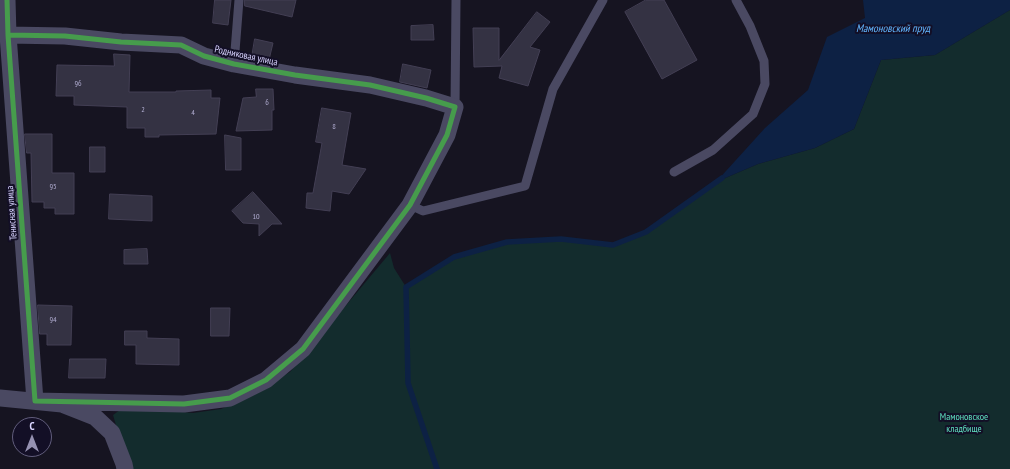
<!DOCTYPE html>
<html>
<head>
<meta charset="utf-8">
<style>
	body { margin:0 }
	#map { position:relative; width:1010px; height:469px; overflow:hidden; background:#161421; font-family:"PT Sans Narrow",sans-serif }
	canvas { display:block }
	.north { position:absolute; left:12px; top:417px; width:40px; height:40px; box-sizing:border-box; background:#130f26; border:1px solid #625e7d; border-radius:50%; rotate:0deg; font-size:11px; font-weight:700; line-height:16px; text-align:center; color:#d9d4ff }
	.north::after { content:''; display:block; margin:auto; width:14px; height:18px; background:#9591b1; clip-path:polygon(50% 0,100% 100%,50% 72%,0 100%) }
</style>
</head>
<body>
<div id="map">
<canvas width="1010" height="469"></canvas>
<div class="north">С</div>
</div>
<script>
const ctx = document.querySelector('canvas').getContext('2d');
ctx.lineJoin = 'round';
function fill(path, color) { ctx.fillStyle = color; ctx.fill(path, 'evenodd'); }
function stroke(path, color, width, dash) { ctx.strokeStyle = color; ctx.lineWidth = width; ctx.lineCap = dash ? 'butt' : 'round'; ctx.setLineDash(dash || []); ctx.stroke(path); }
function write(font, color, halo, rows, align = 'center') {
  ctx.font = font + ' "PT Sans Narrow",sans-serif'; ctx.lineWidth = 4; ctx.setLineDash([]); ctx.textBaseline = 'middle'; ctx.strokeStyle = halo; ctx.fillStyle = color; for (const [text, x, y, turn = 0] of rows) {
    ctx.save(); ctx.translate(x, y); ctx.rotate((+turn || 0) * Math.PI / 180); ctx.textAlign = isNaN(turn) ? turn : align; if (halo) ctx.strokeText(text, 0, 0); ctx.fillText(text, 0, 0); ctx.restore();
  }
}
fill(new Path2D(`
	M1010,10V469H129L113,415L120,410H163L193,413L221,409L243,399L290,372L390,253L394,268L406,287L454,257L507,242L561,239L613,245L646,232L716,182L758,164L815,148L854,129L881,60L935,55Z`), '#132c2d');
fill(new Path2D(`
	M863,0H1010V10L935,55L881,60L854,129L815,148L758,164L716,182L765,128L808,90L827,37L865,18Z`), '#0d2144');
stroke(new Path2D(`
	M437,469L408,383L406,287L454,257L507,242L561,239L613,245L646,232L722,178`), '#0d2144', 5.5);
const building = new Path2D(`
	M215,0H231L228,25L213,23Z
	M245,0H296L292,17L245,6Z
	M646,0H664L697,60L662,79L625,12Z
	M537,12L550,22L530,47L540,50L528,86L499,78L502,66L474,67L473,28H499V60Z
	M433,25L434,40H411V26Z
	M255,39L273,43L269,60L252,57Z
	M114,54L130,55L129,92H176V91L211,90V98H220L216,134L159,135V137H145V128H127V107L74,105V96H56L57,65L114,66Z
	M403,64L431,70L427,88L400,82Z
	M256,89H273L274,110H272V130L236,131L243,98L256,97Z
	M322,108L351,113L342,165L366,169L349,194L332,191L330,211L306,208L307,193H313L322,143L316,142Z
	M25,134H52V173H74V214H55V208H44V202H32L31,153H27Z
	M225,135L241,138V170H226Z
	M90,147H105V172H90Z
	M253,192L282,224H272L259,236V224L243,223L232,211Z
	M110,194L152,196V221L109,219Z
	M147,249L148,264H124V250Z
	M38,305L72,306L71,345H47V334H40Z
	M211,308H230L229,336H211Z
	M125,331H147V338L179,339V365L136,364V345H125Z
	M70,359H106L105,378H69Z`);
fill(building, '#343243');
stroke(building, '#433f54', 1);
stroke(new Path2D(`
	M234,64L239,0
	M455,107L456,0
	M674,172L713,150L753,114L765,84L764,61L750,26L736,0
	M410,205L423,211L525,186L553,89L603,0`), '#4a4962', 9);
stroke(new Path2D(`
	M7,0L8,35L35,401L184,404L230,398L266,380L303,349L410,205L447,135L455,107L426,98L370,85L295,75L234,64L204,56L181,45L121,42L65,36L8,35
	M0,398L62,404L95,417L112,433L124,464L125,469`), '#4a4962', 17);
stroke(new Path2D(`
	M7,0L8,35L35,401L184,404L230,398L266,380L303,349L410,205L447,135L455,107L426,98L370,85L295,75L234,64L204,56L181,45L121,42L65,36L8,35`), '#469c4c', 5);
write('8px', '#b0acd0', null, [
	["96",78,84],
	["6",267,103],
	["2",143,110],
	["4",193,113],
	["8",334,127],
	["95",53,187],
	["10",256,217],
	["94",53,320]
]);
write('10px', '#d9d4ff', '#130f26', [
	["Родниковая улица",246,56,12],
	["Тенисная улица",12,213,-94]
]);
write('10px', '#5fe0c0', '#130f26', [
	["Мамоновское",964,417],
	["кладбище",964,429]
]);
write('italic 11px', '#62b6ff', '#130f26', [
	["Мамоновский пруд",893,29]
]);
</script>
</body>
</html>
